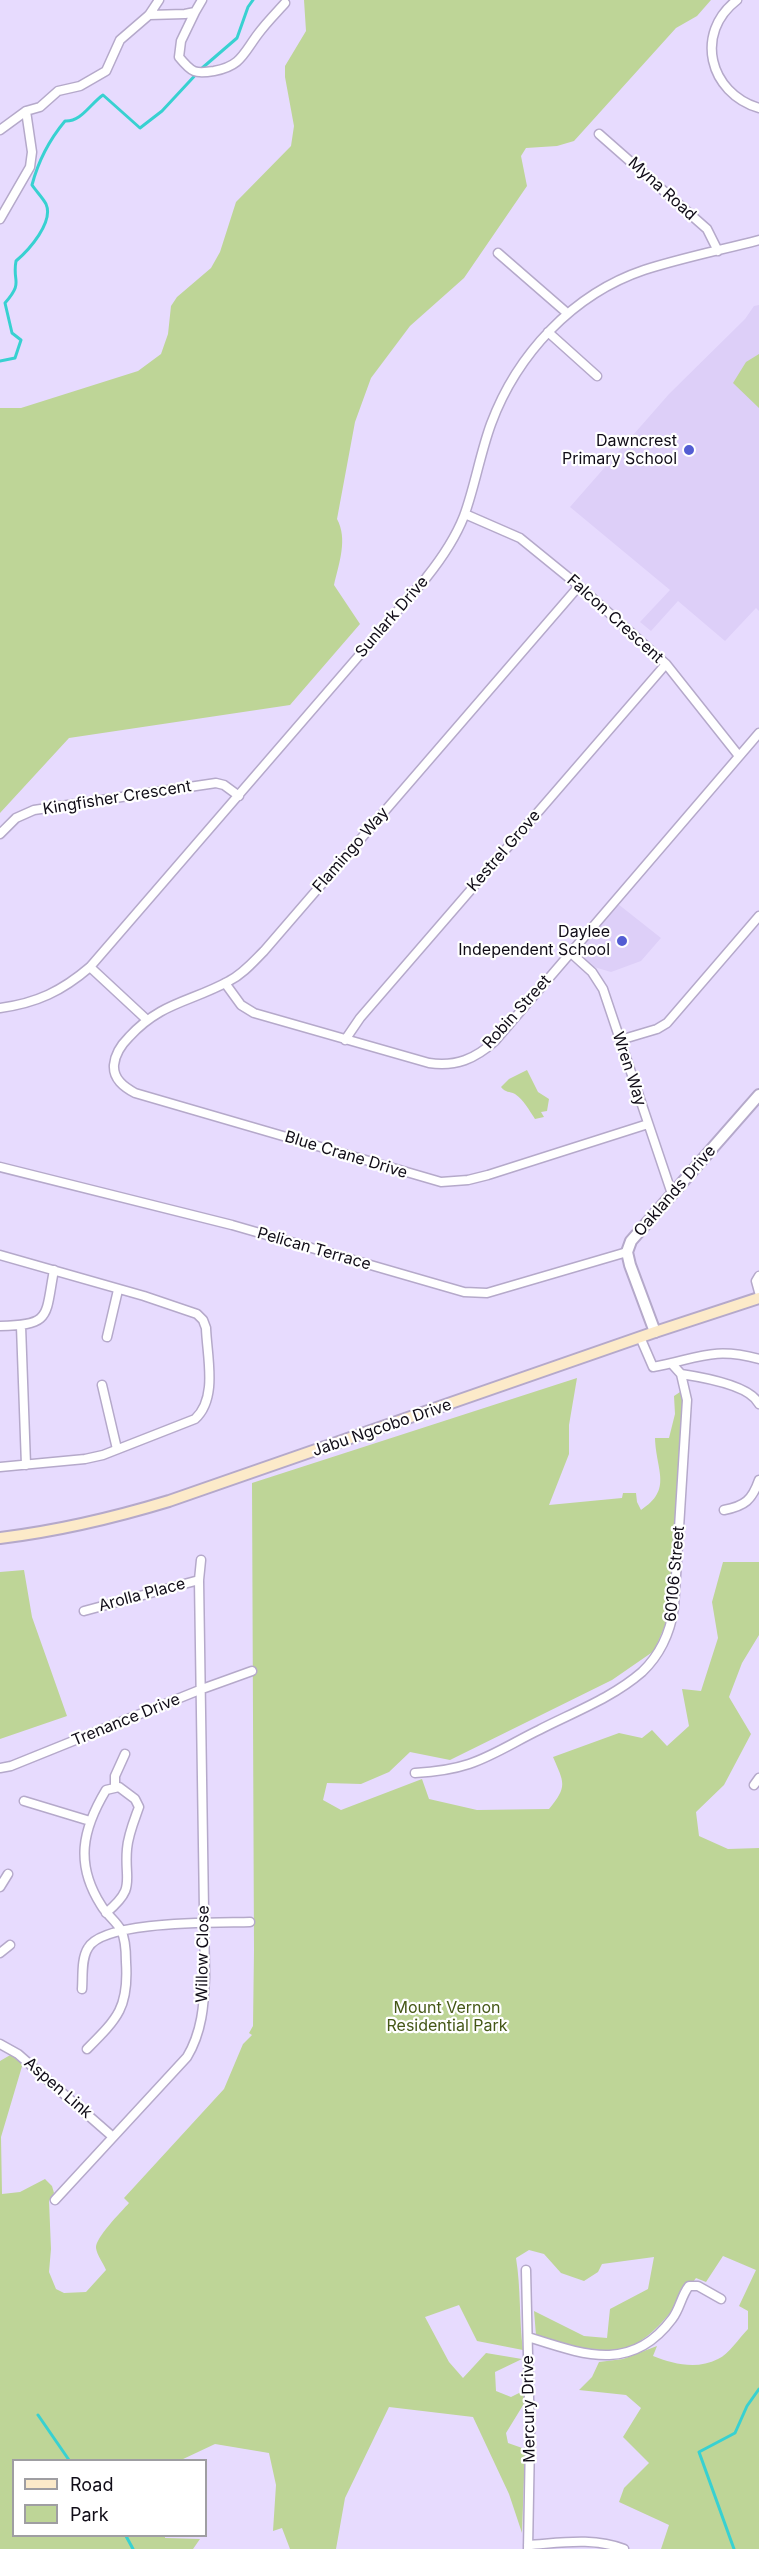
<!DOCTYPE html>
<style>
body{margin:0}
#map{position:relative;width:759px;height:2549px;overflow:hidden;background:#e7dbfe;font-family:Inter,sans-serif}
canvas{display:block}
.legend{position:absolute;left:12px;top:2459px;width:195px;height:78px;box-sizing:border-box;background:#fff;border:2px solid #9f9ea2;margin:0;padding:8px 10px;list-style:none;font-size:18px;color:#100c17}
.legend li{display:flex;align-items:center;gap:12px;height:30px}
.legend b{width:30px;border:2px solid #9f9ea2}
</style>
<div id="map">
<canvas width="759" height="2549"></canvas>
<ul class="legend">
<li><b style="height:8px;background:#fceac9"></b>Road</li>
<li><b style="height:16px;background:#bed597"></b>Park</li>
</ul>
</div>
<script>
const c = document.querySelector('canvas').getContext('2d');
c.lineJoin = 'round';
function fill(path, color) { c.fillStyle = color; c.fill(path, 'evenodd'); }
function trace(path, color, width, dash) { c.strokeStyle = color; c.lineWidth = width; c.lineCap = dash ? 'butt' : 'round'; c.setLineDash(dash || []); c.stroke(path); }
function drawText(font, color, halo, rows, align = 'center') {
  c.font = font + ' Inter,sans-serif'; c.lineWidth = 4.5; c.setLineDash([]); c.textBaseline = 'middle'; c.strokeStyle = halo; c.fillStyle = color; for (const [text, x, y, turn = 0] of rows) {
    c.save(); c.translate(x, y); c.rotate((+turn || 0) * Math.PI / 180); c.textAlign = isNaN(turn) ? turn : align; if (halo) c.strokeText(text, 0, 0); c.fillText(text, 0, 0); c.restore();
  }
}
const built = new Path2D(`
 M 759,305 L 759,611 L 756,608 L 725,641 L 678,601 L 651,631 L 640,622 L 670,590 L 570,507 L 669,394 L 745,319 L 754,306 Z
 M 618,904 L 661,938 L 641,961 L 611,972 L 594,967 L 581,956 L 579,951 Z`);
const green = new Path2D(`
 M 304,0 L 711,0 L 697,16 L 676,28 L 574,141 L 557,146 L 526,148 L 521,156 L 527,186 L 464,278 L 410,326 L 371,378 L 355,422 L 337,519 C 348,539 339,563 334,585 L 360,624 L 290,705 L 69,738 L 0,813 L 0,408 L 21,408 L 138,371 L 161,354 L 168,334 L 171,306 L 177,297 L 211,268 L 220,252 L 236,202 L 291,146 L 294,126 L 285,77 L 285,66 L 306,31 Z
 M 759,354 L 759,408 L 733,383 L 746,362 Z
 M 527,1070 L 538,1092 L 549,1099 L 547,1111 L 541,1112 L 544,1117 L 535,1119 C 529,1110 524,1100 515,1094 C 509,1091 506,1093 501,1087 L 509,1079 Z
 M 577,1378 L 569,1425 L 569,1454 L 549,1505 L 622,1498 L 623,1493 L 636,1493 L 637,1502 L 641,1510 C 673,1489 656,1471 655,1438 L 669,1438 L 675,1414 L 674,1396 L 683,1390 L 671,1595 L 667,1621 L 654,1651 L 612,1680 L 450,1760 L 410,1752 L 389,1772 L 361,1784 L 327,1783 L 323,1800 L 341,1810 L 422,1779 L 429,1799 L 477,1810 L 549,1809 C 568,1786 564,1783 553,1757 L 619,1733 L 642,1738 L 652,1730 L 667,1746 L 689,1726 L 682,1689 L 701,1691 L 718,1638 L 712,1602 L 723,1562 L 759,1562 L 759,1635 L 742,1663 L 729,1697 L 751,1734 L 724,1785 L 696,1812 L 699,1836 L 728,1849 L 759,1848 L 759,2549 L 661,2549 L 669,2525 L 619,2502 L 624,2488 L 649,2463 L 623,2437 L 641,2408 L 626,2395 L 579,2390 L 592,2377 L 599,2362 L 623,2359 L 657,2346 L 653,2356 C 673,2364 697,2370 718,2359 C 729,2354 739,2338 748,2329 L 748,2311 L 739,2306 L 756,2270 L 723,2256 L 706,2282 L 696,2278 C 672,2311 642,2360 594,2351 C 574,2348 555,2341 536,2335 L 534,2311 L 584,2336 L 607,2338 L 610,2309 L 648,2289 L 654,2257 L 602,2264 L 598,2272 L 584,2281 L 561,2273 L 544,2254 L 529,2250 L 516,2258 C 521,2289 519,2319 523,2350 L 477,2341 L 459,2305 L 425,2317 L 449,2362 L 463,2378 L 486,2353 L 522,2359 L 495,2372 L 496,2391 L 511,2397 L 523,2391 L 525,2402 L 506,2433 L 508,2443 L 525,2449 L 522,2533 L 509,2494 L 473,2417 L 389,2407 L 345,2498 L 336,2549 L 290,2549 L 282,2528 L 273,2531 L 276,2485 L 269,2453 L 215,2444 L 181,2460 L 14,2460 L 14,2536 L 165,2536 L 165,2538 L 200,2539 L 193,2549 L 0,2549 L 0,2061 L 12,2054 L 23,2063 L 1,2137 L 2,2194 L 20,2192 L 45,2179 L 52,2186 L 54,2193 L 49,2201 L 51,2249 L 49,2272 L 56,2289 L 64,2293 L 86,2292 L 106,2270 C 103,2263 97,2255 96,2248 C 95,2238 121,2212 129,2203 L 124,2198 L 224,2089 L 243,2044 L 252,2035 L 249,2033 L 253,2026 L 254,1950 L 252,1483 Z
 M 24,1570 L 32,1617 L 67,1716 L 0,1739 L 0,1572 Z`);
const stream = new Path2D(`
 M 0,361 L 15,358 L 21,340 L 12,333 L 5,303 C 24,281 12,283 16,261 C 29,250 54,222 46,204 C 43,198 36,191 32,185 C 38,162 50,139 65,121 C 81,122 90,104 103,95 L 140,128 L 162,111 L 201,69 L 237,38 L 248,7 L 253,0
 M 38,2415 L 69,2460
 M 126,2536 L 133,2549
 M 734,2549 L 699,2452 L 735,2433 L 747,2406 L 759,2389`);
const minor = new Path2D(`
 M 737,0 C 694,33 709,93 759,108
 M 195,12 L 181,41 L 179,57 C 192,73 195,74 214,71 C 241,66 243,54 258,34 C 266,23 276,13 285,3
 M 149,15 L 185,14 L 195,12 L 202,0
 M 0,130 L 26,111 L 40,107 L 58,91 L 80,86 L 106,71 L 120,40 L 149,15 L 159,0
 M 599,134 L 707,229 L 718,251
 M 0,219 L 30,167 L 32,152 L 26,111
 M 498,253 L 567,313
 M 548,332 L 597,376
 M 465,514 L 520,538 L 579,586 L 666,664 L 739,756
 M 579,586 L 264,951 C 253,962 243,974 229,981 C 191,1002 161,1002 129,1037 C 122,1044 115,1054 114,1065 C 113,1079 124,1087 135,1093 L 441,1182 L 468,1180 L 488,1175 L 648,1124
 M 0,834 L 16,818 L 34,810 L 216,783 L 224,785 L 239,796
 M 571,953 L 592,972 L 603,989 L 672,1194
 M 90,967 L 146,1019
 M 225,983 L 241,1005 L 254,1013 L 429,1063 C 456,1067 475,1059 495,1041 L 759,733
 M 0,1008 C 37,1003 62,991 90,967 L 426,578 C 442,558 455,539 464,516 C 475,486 480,454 491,424 C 517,354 573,294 644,270 C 681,258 721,250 759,240
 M 345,1040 L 360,1018 L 666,664
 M 620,1040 L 657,1029 L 667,1023 L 759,916
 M 0,1167 L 232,1225 L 464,1292 L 487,1293 L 627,1252
 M 0,1255 L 144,1296 L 197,1314 L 203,1320 L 206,1328 C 207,1357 218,1398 195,1419 L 103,1455 L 85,1459 L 0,1467
 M 759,1276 L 756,1281 L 759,1292
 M 0,1326 C 52,1325 45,1317 54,1270
 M 21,1326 L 26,1465
 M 107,1337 L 118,1290
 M 640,1337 L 653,1367 C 697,1359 712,1346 759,1359
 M 681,1374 C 701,1377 750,1385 759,1404
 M 102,1385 L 117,1449
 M 724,1510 C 745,1506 752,1500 759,1480
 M 84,1611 L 199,1580
 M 0,1768 L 11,1766 L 202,1689 L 252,1671
 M 415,1773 C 433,1772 451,1770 469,1764 C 493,1756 516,1741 539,1730 C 574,1712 612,1698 642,1672 C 661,1654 670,1633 674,1608 L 687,1400 L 681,1374 L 672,1364
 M 754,1785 L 759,1778
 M 115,1787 L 115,1776 L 125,1754
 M 24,1801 L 90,1821
 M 0,1887 L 8,1874
 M 0,1953 L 10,1945
 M 82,1989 C 83,1977 81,1959 88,1948 C 103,1920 218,1923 250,1922
 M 0,2044 L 18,2054 L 113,2137
 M 87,2049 C 118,2018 129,2007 126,1962 C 126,1952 125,1938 121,1930 C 116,1921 106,1914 101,1905 C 75,1864 82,1830 106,1790 L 119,1787 L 135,1799 L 139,1807 C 134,1821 128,1835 127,1849 C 124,1882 137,1887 106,1913
 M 55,2200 L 187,2057 C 202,2032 204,2005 205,1977 L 199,1580 L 201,1560
 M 526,2270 L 530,2440 L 528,2549
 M 528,2337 C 582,2354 631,2374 672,2319 C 680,2309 681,2296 689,2286 L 698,2286 L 721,2299
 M 528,2545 C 560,2543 593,2537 624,2549`);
const tertiary = new Path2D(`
 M 655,1332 L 630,1265 L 627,1252 L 631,1241 L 759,1095`);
const secondary = new Path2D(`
 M 0,1538 C 58,1531 113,1518 169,1501 L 655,1332 L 759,1298`);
const markers = [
 [689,450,6,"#535dd3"],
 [622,941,6,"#535dd3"]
];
const streetNames = [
 ["Myna Road",662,189,42],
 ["Sunlark Drive",392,617,-49],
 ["Falcon Crescent",615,619,42],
 ["Kingfisher Crescent",117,798,-9],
 ["Flamingo Way",351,850,-49],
 ["Kestrel Grove",504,851,-49],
 ["Robin Street",517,1012,-48],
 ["Wren Way",629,1069,72],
 ["Blue Crane Drive",346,1155,17],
 ["Oaklands Drive",675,1191,-49],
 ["Pelican Terrace",314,1249,16],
 ["Jabu Ngcobo Drive",382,1428,-19],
 ["60106 Street",675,1574,-85],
 ["Arolla Place",142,1595,-15],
 ["Trenance Drive",126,1720,-22],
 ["Willow Close",203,1954,-89],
 ["Aspen Link",58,2088,41],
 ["Mercury Drive",529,2409,-91]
];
const poiNames = [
 ["Dawncrest",677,441],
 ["Primary School",677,459],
 ["Daylee",610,932],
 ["Independent School",610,950]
];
const parkNames = [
 ["Mount Vernon",447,2008],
 ["Residential Park",447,2026]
];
fill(built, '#ddcff8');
fill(green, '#bed597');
trace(stream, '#38d1d1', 3);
trace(minor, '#b5a9ca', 11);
trace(tertiary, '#b5a9ca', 14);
trace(secondary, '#b5a9ca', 14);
trace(minor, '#fff', 8);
trace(tertiary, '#fff', 10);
trace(secondary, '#fceac9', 10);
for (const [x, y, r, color] of markers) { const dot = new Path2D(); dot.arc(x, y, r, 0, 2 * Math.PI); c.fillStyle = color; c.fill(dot); trace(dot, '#fff', 2); }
drawText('16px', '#100c17', '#fff', streetNames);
drawText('16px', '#100c17', '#fff', poiNames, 'right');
drawText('16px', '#455817', '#fff', parkNames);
</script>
